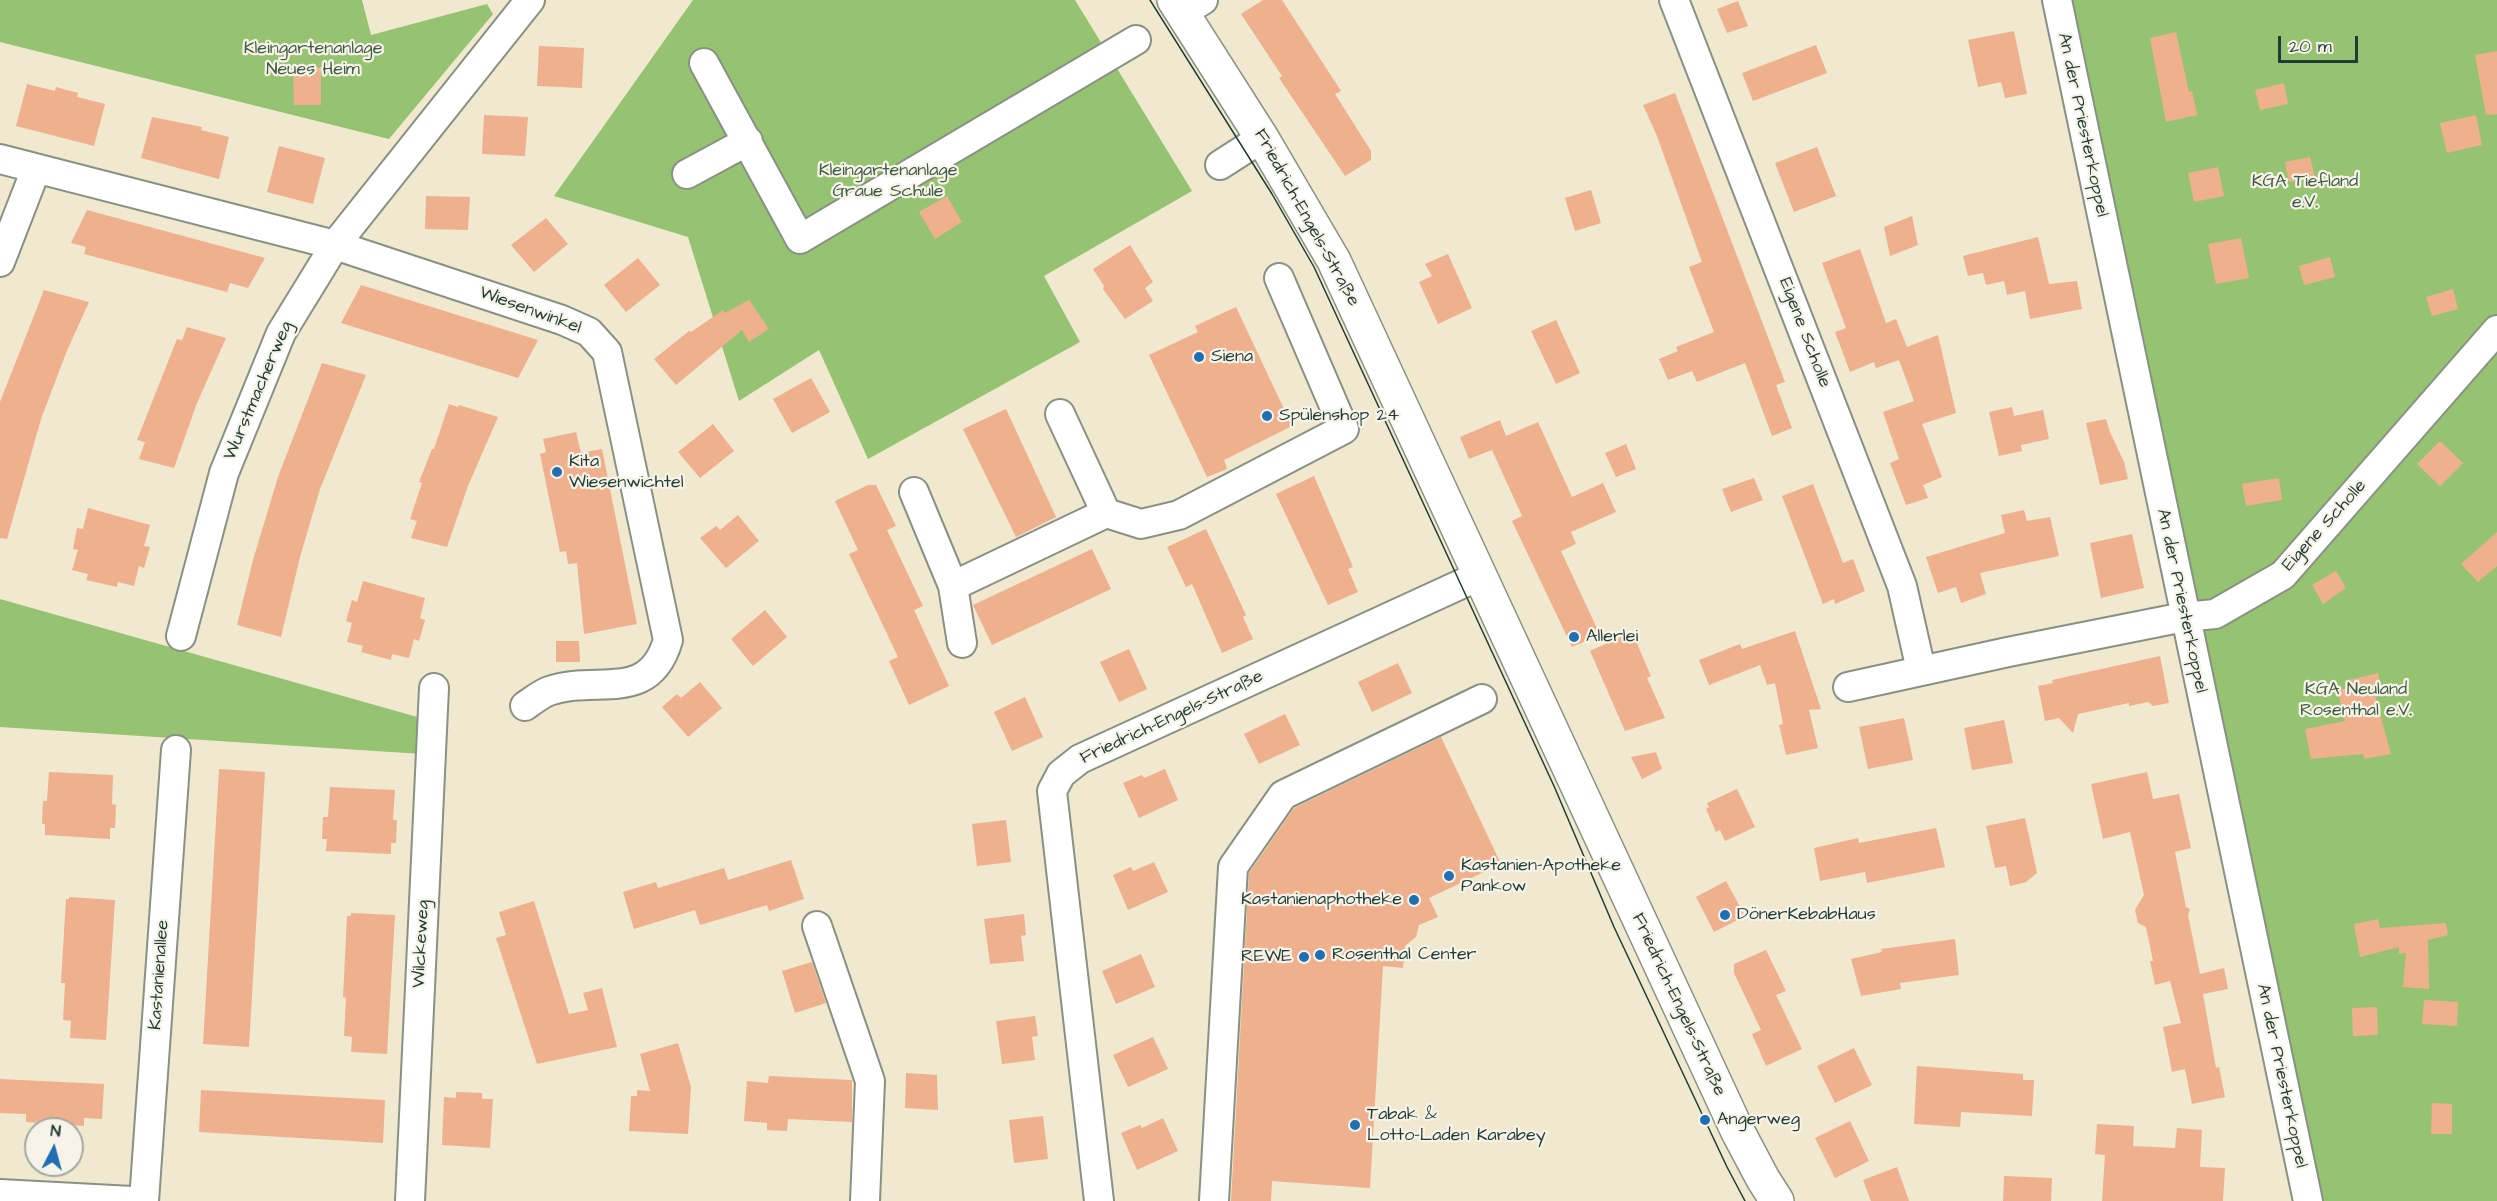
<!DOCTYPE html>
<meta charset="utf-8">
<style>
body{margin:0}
#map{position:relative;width:2497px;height:1201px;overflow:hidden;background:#f0e8cf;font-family:"Architects Daughter",sans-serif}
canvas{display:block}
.north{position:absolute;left:24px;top:1117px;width:60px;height:60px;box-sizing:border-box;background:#f7f3e8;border:2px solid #a1aaa0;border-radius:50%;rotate:6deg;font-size:16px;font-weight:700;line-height:24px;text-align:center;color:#1f3d34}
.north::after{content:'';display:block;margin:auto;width:21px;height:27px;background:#1f6fb2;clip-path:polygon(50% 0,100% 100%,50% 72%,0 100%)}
.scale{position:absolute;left:2278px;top:36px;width:80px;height:27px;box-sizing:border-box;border:3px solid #1f3d34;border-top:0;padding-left:8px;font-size:18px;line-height:21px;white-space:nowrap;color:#1f3d34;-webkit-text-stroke:4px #f7f3e8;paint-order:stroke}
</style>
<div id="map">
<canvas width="2497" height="1201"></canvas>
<div class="north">N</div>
<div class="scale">20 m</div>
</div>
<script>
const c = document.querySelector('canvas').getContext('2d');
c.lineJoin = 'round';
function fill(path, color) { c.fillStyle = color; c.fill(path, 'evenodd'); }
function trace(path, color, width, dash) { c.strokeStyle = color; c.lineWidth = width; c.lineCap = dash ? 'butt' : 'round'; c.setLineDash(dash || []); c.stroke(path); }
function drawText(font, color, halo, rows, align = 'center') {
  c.font = font + ' "Architects Daughter",sans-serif'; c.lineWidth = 4.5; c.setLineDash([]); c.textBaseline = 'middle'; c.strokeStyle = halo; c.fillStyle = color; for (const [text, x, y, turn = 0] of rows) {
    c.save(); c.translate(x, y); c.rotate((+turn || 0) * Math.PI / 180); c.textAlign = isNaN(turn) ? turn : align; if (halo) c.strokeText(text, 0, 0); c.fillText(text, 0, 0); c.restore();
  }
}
const green = new Path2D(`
 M 0,0 L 362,0 L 371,35 L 487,4 L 493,14 L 389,139 L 0,42 Z
 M 693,0 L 1075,0 L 1192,191 L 1044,276 L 1080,342 L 868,459 L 819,350 L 739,401 L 688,237 L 554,196 Z
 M 2070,0 L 2497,0 L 2497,319 L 2279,569 L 2194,609 Z
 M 2497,338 L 2497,1201 L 2317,1201 L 2198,630 L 2286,579 Z
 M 0,599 L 428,720 L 422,754 L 0,727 Z`);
const building = new Path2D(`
 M 1263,0 L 1282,0 L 1341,91 L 1335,94 L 1371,151 L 1371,160 L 1345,176 L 1279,78 L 1282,76 L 1241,14 Z
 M 1738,1 L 1748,26 L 1727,33 L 1717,9 Z
 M 2014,31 L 2027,94 L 2005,98 L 2001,82 L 1978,87 L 1968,40 Z
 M 2176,32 L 2189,92 L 2192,91 L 2197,115 L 2166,122 L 2150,38 Z
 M 1816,45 L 1827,73 L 1753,101 L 1742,73 Z
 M 539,46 L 584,48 L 582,88 L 537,86 Z
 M 2497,51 L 2497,114 L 2486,115 L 2475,55 Z
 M 321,67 L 321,105 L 294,105 L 293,68 Z
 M 2284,83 L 2288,104 L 2260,110 L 2255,90 Z
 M 27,84 L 55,91 L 56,87 L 78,93 L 77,97 L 105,104 L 94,146 L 16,126 Z
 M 1675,93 L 1785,382 L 1776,385 L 1792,428 L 1772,436 L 1745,363 L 1697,382 L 1692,371 L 1668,380 L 1659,359 L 1678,351 L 1676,347 L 1714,332 L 1689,267 L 1702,262 L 1657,136 L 1643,105 Z
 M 484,115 L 528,117 L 525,156 L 482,154 Z
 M 2476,115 L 2482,145 L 2447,153 L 2440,123 Z
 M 152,117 L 202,127 L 201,130 L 229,137 L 219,179 L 141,158 Z
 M 279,146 L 325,158 L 313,204 L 267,192 Z
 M 1817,147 L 1836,196 L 1794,212 L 1775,163 Z
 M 2310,157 L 2315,177 L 2289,182 L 2285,162 Z
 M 2218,167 L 2224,196 L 2194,202 L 2188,173 Z
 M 1591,190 L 1601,223 L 1575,231 L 1565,198 Z
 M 426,196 L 470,197 L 468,230 L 425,229 Z
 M 947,196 L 962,222 L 935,239 L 919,212 Z
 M 87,210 L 265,258 L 248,288 L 230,283 L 227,292 L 84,254 L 86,247 L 71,243 Z
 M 1912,216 L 1918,245 L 1890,256 L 1884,227 Z
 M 546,218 L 568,244 L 534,272 L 511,245 Z
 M 2038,237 L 2049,284 L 2077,281 L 2082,309 L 2030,319 L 2025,291 L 2007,295 L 2004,281 L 1986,285 L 1983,273 L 1968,276 L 1963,256 Z
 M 2241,238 L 2249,278 L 2216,284 L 2208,244 Z
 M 1130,245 L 1153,282 L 1145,288 L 1153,301 L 1125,319 L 1103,289 L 1104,286 L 1093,269 Z
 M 1860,249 L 1886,323 L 1896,319 L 1907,347 L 1938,335 L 1956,413 L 1922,424 L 1942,477 L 1923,485 L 1928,498 L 1906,505 L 1890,463 L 1899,459 L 1883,412 L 1914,401 L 1899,360 L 1876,368 L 1874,362 L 1850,372 L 1835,332 L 1846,328 L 1822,263 Z
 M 1448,254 L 1472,308 L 1438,324 L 1419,282 L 1432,276 L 1425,264 Z
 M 2330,257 L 2335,277 L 2304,285 L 2299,266 Z
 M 638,258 L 660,285 L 626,312 L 604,285 Z
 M 361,285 L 538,340 L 518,378 L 341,323 Z
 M 2453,289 L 2458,309 L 2432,316 L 2426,297 Z
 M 44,290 L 89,302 L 66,353 L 41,419 L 7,539 L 0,538 L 0,402 Z
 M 749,300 L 769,329 L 749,342 L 742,330 L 676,385 L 654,359 L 689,331 L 691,332 L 723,310 L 725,313 Z
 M 1236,307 L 1292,426 L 1224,460 L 1227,469 L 1207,477 L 1149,355 L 1198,332 L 1195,326 Z
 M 1556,320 L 1580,373 L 1556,384 L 1531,331 Z
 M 187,327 L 226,338 L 197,403 L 174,468 L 139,459 L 145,442 L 137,440 L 177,339 L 182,340 Z
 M 322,363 L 366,375 L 320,489 L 300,557 L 281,637 L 237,625 L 253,560 L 278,477 Z
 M 811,378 L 830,412 L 792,433 L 773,399 Z
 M 449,404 L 458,407 L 459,405 L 498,417 L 468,486 L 447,547 L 411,538 L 417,521 L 410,519 L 422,483 L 419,482 L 432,449 L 434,449 Z
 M 2012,407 L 2014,416 L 2043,410 L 2049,439 L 2021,445 L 2022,451 L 1999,456 L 1989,412 Z
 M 1006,409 L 1056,517 L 1016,537 L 963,429 Z
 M 2106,419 L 2110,432 L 2124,462 L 2128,479 L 2100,485 L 2086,423 Z
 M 1500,420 L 1506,436 L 1538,422 L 1572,497 L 1603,483 L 1616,512 L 1571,532 L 1576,544 L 1561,551 L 1600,635 L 1572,647 L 1512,521 L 1522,516 L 1492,450 L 1469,459 L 1460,437 Z
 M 713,424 L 734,451 L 700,478 L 678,452 Z
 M 576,432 L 581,453 L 602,449 L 637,624 L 584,634 L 577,563 L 568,564 L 566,551 L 560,552 L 540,454 L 546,452 L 543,439 Z
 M 2440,441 L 2463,463 L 2440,486 L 2417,464 Z
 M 1626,444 L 1636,469 L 1616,477 L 1605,453 Z
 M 1314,476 L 1353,567 L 1348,569 L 1358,592 L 1328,605 L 1276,494 Z
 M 1754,478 L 1763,500 L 1731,512 L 1722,489 Z
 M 2279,478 L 2282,500 L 2246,506 L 2242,484 Z
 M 1813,484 L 1843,563 L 1853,559 L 1865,591 L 1835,604 L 1834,599 L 1823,604 L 1782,496 Z
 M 868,485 L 876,485 L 896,526 L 887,530 L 923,606 L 914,610 L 949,686 L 909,705 L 889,661 L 898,657 L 849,554 L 858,550 L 835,501 Z
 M 88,508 L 150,525 L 144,546 L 150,547 L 144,568 L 139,566 L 134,586 L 118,582 L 117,587 L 86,580 L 88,574 L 72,570 L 78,550 L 73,549 L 77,528 L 83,529 Z
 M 2024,510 L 2027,521 L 2050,517 L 2059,556 L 1980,573 L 1986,594 L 1961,603 L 1956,587 L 1938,593 L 1926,557 L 2005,533 L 2001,515 Z
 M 738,515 L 759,541 L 726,568 L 700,538 L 716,526 L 720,530 Z
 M 1206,529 L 1246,615 L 1243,617 L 1253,639 L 1222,653 L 1192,584 L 1186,587 L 1167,547 Z
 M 2497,532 L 2497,566 L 2478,582 L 2461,564 Z
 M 2132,534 L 2144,588 L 2101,598 L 2090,543 Z
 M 1092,549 L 1111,589 L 992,645 L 973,605 Z
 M 2336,571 L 2346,588 L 2323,604 L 2312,585 Z
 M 363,581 L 425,598 L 420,618 L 425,620 L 419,641 L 414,639 L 409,658 L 392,654 L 391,660 L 361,652 L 363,646 L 347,642 L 352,623 L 346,621 L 352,600 L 357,602 Z
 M 765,610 L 787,637 L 753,666 L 731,639 Z
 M 1795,631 L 1821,709 L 1809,710 L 1818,748 L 1786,755 L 1779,725 L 1783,724 L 1775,683 L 1767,685 L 1760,665 L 1709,685 L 1699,660 L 1740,644 L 1742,649 Z
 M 1632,632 L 1651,676 L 1647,678 L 1665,718 L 1625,731 L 1590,651 Z
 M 556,641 L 579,641 L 580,662 L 556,662 Z
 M 1129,649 L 1147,689 L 1119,702 L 1100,662 Z
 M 2160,656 L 2169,703 L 2153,706 L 2148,702 L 2129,706 L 2129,703 L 2078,714 L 2073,733 L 2059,718 L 2045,721 L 2038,686 L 2053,683 L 2052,680 Z
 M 1398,663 L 1412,693 L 1372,712 L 1358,682 Z
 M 2378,673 L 2383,693 L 2375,695 L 2391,754 L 2364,759 L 2363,754 L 2311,759 L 2305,729 L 2345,721 L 2337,690 L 2347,688 L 2345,681 Z
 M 700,682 L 722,708 L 688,737 L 662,707 L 677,694 L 681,698 Z
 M 1025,697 L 1043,737 L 1012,751 L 994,712 Z
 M 1285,714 L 1300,745 L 1259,764 L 1244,734 Z
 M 1904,718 L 1913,760 L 1868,769 L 1859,727 Z
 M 2004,720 L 2013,763 L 1972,770 L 1964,728 Z
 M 1441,737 L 1501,864 L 1429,898 L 1438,917 L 1419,925 L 1416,937 L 1405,946 L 1403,968 L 1383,966 L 1370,1188 L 1272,1181 L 1271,1201 L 1231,1201 L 1249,873 L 1294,808 Z
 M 1656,752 L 1662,769 L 1642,779 L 1631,757 Z
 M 219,769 L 265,772 L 249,1047 L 203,1044 Z
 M 1165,769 L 1178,800 L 1139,818 L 1123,783 L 1142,775 L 1144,778 Z
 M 49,772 L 113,775 L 112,804 L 116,805 L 115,828 L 110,828 L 110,839 L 45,835 L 45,824 L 42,824 L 43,801 L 47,801 Z
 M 2147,772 L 2153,799 L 2179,794 L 2191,848 L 2175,852 L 2186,907 L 2190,909 L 2188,915 L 2200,974 L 2224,968 L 2228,989 L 2203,994 L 2216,1068 L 2219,1067 L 2225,1097 L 2192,1104 L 2185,1069 L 2172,1072 L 2163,1027 L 2181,1023 L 2170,981 L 2155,985 L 2150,961 L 2153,961 L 2146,927 L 2138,923 L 2135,910 L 2144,895 L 2130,832 L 2103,839 L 2091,784 Z
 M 330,787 L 395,790 L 393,820 L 397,820 L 396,843 L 391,843 L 391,854 L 326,851 L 327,839 L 322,839 L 323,817 L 328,817 Z
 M 1737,789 L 1755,827 L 1725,841 L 1720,830 L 1716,832 L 1706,809 L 1709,807 L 1707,803 Z
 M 2025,818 L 2037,873 L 2026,882 L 2010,886 L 2006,866 L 1995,868 L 1986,826 Z
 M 1006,820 L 1011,862 L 977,866 L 972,824 Z
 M 1936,828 L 1945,867 L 1867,883 L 1865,872 L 1820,881 L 1814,848 L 1858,838 L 1859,843 Z
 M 791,860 L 804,899 L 769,911 L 767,905 L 700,925 L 695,910 L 634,929 L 623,892 L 656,882 L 658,888 L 724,868 L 728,880 Z
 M 1154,862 L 1168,892 L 1128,910 L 1113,875 L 1131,867 L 1133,871 Z
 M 1726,881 L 1745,916 L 1714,932 L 1696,897 Z
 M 69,897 L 115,900 L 106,1040 L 70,1038 L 71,1021 L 63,1020 L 65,983 L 61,983 L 63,949 L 66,899 L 69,899 Z
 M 534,901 L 569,1014 L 588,1010 L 583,993 L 602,988 L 617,1047 L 537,1064 L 496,938 L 506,935 L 499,912 Z
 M 351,913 L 395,915 L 387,1054 L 351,1052 L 352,1037 L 344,1036 L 346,998 L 343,997 L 347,916 L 351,916 Z
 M 1024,914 L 1026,935 L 1021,936 L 1024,961 L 990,964 L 984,919 Z
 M 2378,919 L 2380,928 L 2446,923 L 2448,935 L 2428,940 L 2429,989 L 2403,987 L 2406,953 L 2399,954 L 2399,947 L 2360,957 L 2354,924 Z
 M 1955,939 L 1959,975 L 1900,983 L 1901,989 L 1861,996 L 1851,959 L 1882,952 L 1881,949 Z
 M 1766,950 L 1786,991 L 1776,995 L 1802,1049 L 1766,1066 L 1752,1034 L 1761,1030 L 1734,973 L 1734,964 Z
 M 1141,954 L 1155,987 L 1116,1004 L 1102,971 Z
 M 812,962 L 826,1003 L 795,1013 L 782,971 Z
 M 2424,1000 L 2458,1002 L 2457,1026 L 2422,1024 Z
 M 2377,1007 L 2378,1035 L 2353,1036 L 2352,1008 Z
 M 1035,1016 L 1038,1036 L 1032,1037 L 1035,1060 L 1002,1064 L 996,1021 Z
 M 1153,1037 L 1168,1069 L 1128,1087 L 1113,1055 Z
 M 678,1043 L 691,1087 L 688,1134 L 629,1131 L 631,1096 L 637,1096 L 637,1090 L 650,1091 L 640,1054 Z
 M 1854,1048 L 1872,1085 L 1835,1103 L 1817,1066 Z
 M 1917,1066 L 2023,1074 L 2023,1080 L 2034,1080 L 2032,1116 L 1961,1112 L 1960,1127 L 1914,1124 Z
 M 906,1073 L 937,1075 L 938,1110 L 905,1108 Z
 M 769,1076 L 852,1080 L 852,1122 L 788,1119 L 787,1131 L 767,1130 L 767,1123 L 744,1121 L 747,1081 L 768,1083 Z
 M 0,1079 L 104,1084 L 102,1119 L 84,1118 L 84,1126 L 26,1122 L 26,1114 L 0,1113 Z
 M 201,1090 L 385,1100 L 383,1143 L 199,1132 Z
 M 456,1092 L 482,1093 L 482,1099 L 493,1099 L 490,1148 L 442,1145 L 444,1097 L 456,1098 Z
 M 2432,1103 L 2452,1104 L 2452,1134 L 2431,1134 Z
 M 1043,1116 L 1048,1159 L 1014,1163 L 1009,1120 Z
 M 1163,1118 L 1178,1151 L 1137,1170 L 1121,1133 L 1140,1125 L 1142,1128 Z
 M 1850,1121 L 1869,1161 L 1835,1178 L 1815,1138 Z
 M 2097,1124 L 2134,1126 L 2133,1146 L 2175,1148 L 2177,1128 L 2202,1130 L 2200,1167 L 2225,1168 L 2223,1201 L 2102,1201 L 2105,1155 L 2095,1154 Z
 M 1897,1167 L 1909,1201 L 1871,1201 L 1863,1180 Z
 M 2004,1176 L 2052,1178 L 2051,1201 L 2003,1201 Z`);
const minor = new Path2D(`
 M 1674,0 L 1902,586 L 1921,670
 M 2057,0 L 2308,1201
 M 1182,13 L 1203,0
 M 704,63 L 800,239 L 1136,40
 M 0,159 L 335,245 L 562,320 L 589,332 L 607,352 L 668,640 C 649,705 597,674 549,691 C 541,694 532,701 525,706
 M 1220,165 L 1262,138
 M 687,174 L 748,141
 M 0,262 L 36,169
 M 1060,414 L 1106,513
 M 914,492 L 953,586 L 962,643
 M 953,586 L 1106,513 L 1141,524 L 1179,515 L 1344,429 L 1279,278
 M 181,636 L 224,473 L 281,333 L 335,245 L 530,0
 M 1848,687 L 2008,652 L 2184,617 L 2215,614 L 2283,575 L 2497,330
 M 817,926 L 870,1081 L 865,1201
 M 0,1194 L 132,1201
 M 144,1201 L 176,750
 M 410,1201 L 434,688
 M 1099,1201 L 1052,791 L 1061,774 L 1080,759 L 1481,575
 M 1214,1201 L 1233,867 L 1283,795 L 1482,699`);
const major = new Path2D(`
 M 1174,0 L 1262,138 L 1334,261 L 1737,1130 L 1763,1179 L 1777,1201`);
const tram = new Path2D(`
 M 1150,0 L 1272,194 L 1314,267 L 1554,786 L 1614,927 L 1727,1167 L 1745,1201`);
const markers = [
 [1199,357,6,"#1f6fb2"],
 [1267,416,6,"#1f6fb2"],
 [557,472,6,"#1f6fb2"],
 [1574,637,6,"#1f6fb2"],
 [1449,876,6,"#1f6fb2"],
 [1414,900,6,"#1f6fb2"],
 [1725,915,6,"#1f6fb2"],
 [1320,955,6,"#1f6fb2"],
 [1304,957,6,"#1f6fb2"],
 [1705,1120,6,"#1f6fb2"],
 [1355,1125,6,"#1f6fb2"]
];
const parkNames = [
 ["Kleingartenanlage",313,49],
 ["Neues Heim",313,70],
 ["Kleingartenanlage",888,171],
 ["Graue Schule",888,192],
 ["KGA Tiefland",2305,182],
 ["e.V.",2305,203],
 ["KGA Neuland",2356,690],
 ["Rosenthal e.V.",2356,711]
];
const streetNames = [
 ["An der Priesterkoppel",2082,125,78],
 ["Friedrich-Engels-Straße",1306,218,61],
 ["Wiesenwinkel",530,311,20],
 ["Eigene Scholle",1804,333,69],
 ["Wurstmacherweg",259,391,-67],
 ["Eigene Scholle",2325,526,-48],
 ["An der Priesterkoppel",2181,601,78],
 ["Friedrich-Engels-Straße",1172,718,-25],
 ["Wilckeweg",422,944,-87],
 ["Kastanienallee",160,975,-86],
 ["Friedrich-Engels-Straße",1678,1005,65],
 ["An der Priesterkoppel",2281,1076,78]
];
const poiNames = [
 ["Siena",1211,357],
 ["Spülenshop 24",1279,416],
 ["Kita",569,462],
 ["Wiesenwichtel",569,483],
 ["Allerlei",1586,637],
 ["Kastanien-Apotheke",1461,866],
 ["Pankow",1461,887],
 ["Kastanienaphotheke",1402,900,"right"],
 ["DönerKebabHaus",1737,915],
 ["Rosenthal Center",1332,955],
 ["REWE",1292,957,"right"],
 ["Tabak &",1367,1115],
 ["Lotto-Laden Karabey",1367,1136],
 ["Angerweg",1717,1120]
];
fill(green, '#96c371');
fill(building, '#efb08e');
trace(minor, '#889282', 32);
trace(major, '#889282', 36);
trace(minor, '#fff', 28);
trace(major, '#fff', 33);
trace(tram, '#1f3d34', 1.5);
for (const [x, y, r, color] of markers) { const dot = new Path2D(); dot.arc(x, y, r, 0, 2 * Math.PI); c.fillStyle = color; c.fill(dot); trace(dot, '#f7f3e8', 2); }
drawText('18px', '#3d5e43', '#f7f3e8', parkNames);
drawText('18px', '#1f3d34', '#f7f3e8', streetNames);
drawText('18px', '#1f3d34', '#f7f3e8', poiNames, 'left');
</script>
